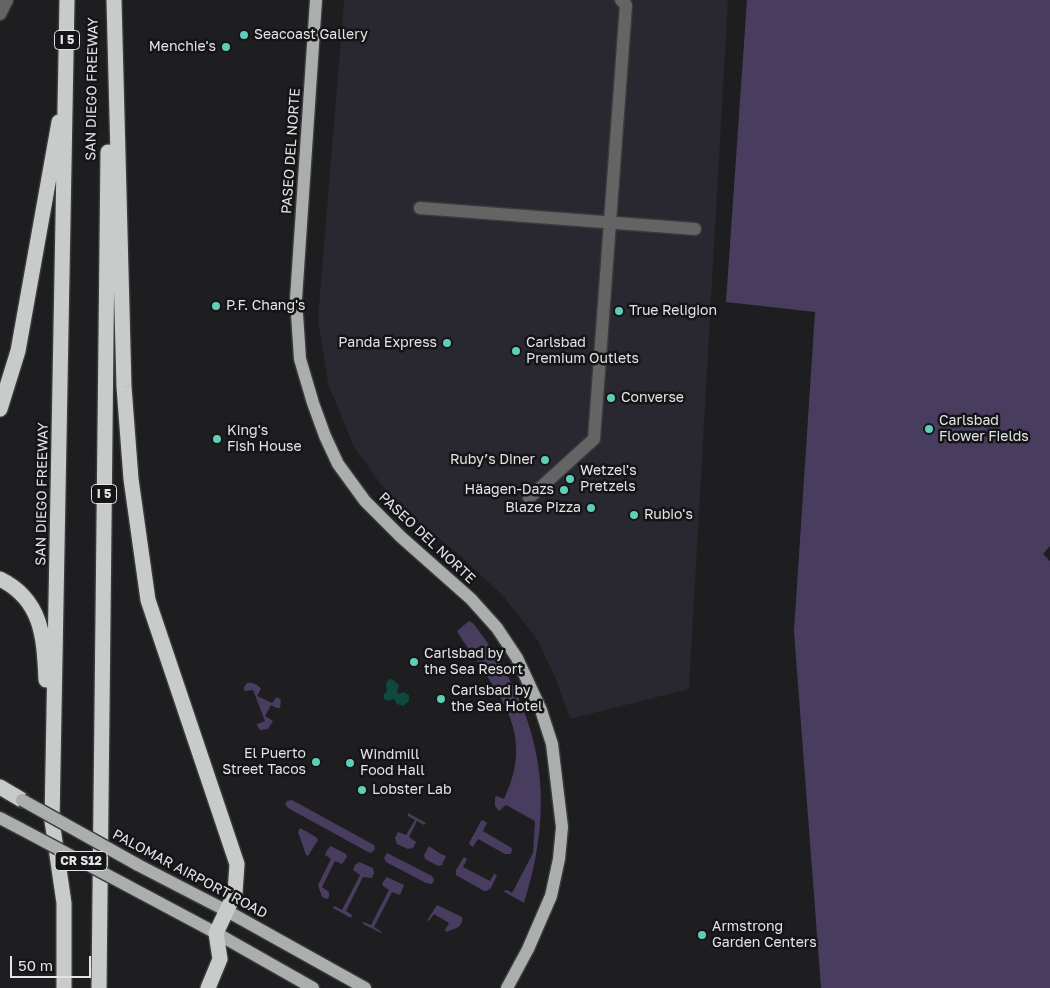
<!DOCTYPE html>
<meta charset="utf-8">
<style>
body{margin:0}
#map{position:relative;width:1050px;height:988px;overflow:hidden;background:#1e1d20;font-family:"Golos Text",sans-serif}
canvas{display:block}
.scale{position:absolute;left:10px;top:956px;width:81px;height:22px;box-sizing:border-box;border:2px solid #e4e4e6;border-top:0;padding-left:6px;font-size:15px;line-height:18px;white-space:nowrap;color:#e4e4e6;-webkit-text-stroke:4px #151417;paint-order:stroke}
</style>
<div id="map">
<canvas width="1050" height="988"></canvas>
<div class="scale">50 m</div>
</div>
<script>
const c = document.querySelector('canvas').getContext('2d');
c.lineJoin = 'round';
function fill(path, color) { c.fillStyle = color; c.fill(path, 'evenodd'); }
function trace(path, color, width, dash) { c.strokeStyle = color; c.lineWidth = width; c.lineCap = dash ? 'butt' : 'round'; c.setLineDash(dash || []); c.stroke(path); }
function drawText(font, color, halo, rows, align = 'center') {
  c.font = font + ' "Golos Text",sans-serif'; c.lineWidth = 5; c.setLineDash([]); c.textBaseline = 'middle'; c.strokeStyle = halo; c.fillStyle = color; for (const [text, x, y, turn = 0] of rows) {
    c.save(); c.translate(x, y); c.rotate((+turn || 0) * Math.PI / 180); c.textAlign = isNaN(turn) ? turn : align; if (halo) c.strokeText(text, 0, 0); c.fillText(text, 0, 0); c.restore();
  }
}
const built = new Path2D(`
 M 344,0 L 728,0 L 689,689 L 570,719 L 557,682 L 537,639 L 503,596 L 463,558 L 393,501 L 354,447 L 328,384 L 318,319 Z`);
const green = new Path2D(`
 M 747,0 L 1050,0 L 1050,546 L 1043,554 L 1050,561 L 1050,988 L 821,988 L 794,631 L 815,312 L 726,302 Z
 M 469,621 L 473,623 C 541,711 558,797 524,903 L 503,891 L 507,890 L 512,893 L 533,853 L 535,821 L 506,805 L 499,811 L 495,806 L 495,797 L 497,796 L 504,799 C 539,727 492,689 457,631 Z
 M 247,683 C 252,682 259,685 261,689 L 257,696 L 272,703 L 277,697 L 281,700 L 280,708 L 277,708 L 271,705 L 265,716 L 273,721 L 268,729 L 260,730 L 257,725 L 257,724 L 265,721 L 253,690 L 244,691 L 244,687 Z
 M 292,800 L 374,845 L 375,849 L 371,853 L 368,852 L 288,808 L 285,804 L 287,801 Z
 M 408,813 L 426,823 L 424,825 L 417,821 L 409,837 L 416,842 L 413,848 L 408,849 L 397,844 L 395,838 L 398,832 L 406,835 L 415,820 L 408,816 Z
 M 483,820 L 487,823 L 483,831 L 510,847 L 512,849 L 511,854 L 505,854 L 478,839 L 473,847 L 470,845 L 469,843 L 481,821 Z
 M 300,828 L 316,837 L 318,840 L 308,856 L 306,855 L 298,832 Z
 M 331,846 L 346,854 L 347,857 L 342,864 L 335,861 L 322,887 L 329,892 L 329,897 L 327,899 L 322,897 L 318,885 L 331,859 L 325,855 L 327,850 Z
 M 429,846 L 439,853 L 446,856 L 442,865 L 438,866 L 425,859 L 424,855 Z
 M 387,853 L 432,876 L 434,880 L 432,884 L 426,883 L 386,862 L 384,858 Z
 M 464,857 L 467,859 L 463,867 L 490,881 L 494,874 L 497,875 L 491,888 L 487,891 L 484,891 L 456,875 L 456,870 Z
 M 359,862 L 373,868 L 374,873 L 372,878 L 363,877 L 346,911 L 352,915 L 351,918 L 333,908 L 334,906 L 342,910 L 360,875 L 353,870 L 355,865 Z
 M 387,877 L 404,885 L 400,895 L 392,892 L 374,927 L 382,932 L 381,933 L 363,924 L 363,922 L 371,925 L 389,890 L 383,886 L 382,883 Z
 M 437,905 L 462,917 C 464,927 454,929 446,932 L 445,930 L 449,923 L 434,914 L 428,922 L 428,919 Z`);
const water = new Path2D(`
 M 392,679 L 399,685 L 397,693 L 400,694 L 403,692 L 409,695 L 409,701 L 403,706 L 397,704 L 394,699 L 388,701 L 384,699 L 384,694 L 387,691 L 386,684 L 388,680 Z`);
const minor = new Path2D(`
 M 0,14 L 7,0
 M 420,208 L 695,229
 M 529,498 L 594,439 L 626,5 L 621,0`);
const major = new Path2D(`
 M 316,0 L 296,299 L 300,359 L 313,403 L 325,436 L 338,464 L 365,501 L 401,537 L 471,599 L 497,628 L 517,658 L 541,710 L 552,744 L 562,827 L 559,859 L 551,896 L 528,949 L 507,988
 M 0,818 L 21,829
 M 138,865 L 227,911 L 365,988
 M 141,893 L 216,933 L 313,988`);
const highway = new Path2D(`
 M 114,0 L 124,387 L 131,479 L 148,600 L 237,864 L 235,893 L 216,933 L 220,959 L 208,988
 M 0,409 L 18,351 L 59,122
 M 0,579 C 43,600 44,639 46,680
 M 0,787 L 22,800
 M 64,988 L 64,903 L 52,821 L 67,0
 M 99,988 L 108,152`);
const majorBridge = new Path2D(`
 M 22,800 L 138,865
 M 21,829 L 141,893`);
const markers = [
 [244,35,5,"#5eceb8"],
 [226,47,5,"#5eceb8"],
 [216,306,5,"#5eceb8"],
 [619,311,5,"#5eceb8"],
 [447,343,5,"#5eceb8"],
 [516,351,5,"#5eceb8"],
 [611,398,5,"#5eceb8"],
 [929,429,5,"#5eceb8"],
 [217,439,5,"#5eceb8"],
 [545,460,5,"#5eceb8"],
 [570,479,5,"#5eceb8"],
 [564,490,5,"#5eceb8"],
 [591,508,5,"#5eceb8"],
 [634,515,5,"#5eceb8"],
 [414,662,5,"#5eceb8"],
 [441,699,5,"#5eceb8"],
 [316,762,5,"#5eceb8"],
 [350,763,5,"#5eceb8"],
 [362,790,5,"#5eceb8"],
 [702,935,5,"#5eceb8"]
];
const shields = [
 [67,40,25],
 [104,494,25],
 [81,861,52]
];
const shieldNames = [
 ["I 5",67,40],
 ["I 5",104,494],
 ["CR S12",81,861]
];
const poiNames = [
 ["Seacoast Gallery",254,35],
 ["Menchie's",216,47,"right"],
 ["P.F. Chang's",226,306],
 ["True Religion",629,311],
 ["Panda Express",437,343,"right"],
 ["Carlsbad",526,343],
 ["Premium Outlets",526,359],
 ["Converse",621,398],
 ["Carlsbad",939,421],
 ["Flower Fields",939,437],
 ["King's",227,431],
 ["Fish House",227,447],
 ["Ruby’s Diner",535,460,"right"],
 ["Wetzel's",580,471],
 ["Pretzels",580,487],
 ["Häagen-Dazs",554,490,"right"],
 ["Blaze Pizza",581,508,"right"],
 ["Rubio's",644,515],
 ["Carlsbad by",424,654],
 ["the Sea Resort",424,670],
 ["Carlsbad by",451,691],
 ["the Sea Hotel",451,707],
 ["El Puerto",306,754,"right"],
 ["Street Tacos",306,770,"right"],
 ["Windmill",360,755],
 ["Food Hall",360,771],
 ["Lobster Lab",372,790],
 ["Armstrong",712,927],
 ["Garden Centers",712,943]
];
const streetNames = [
 ["SAN DIEGO FREEWAY",92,89,-89],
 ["PASEO DEL NORTE",291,151,-86],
 ["SAN DIEGO FREEWAY",42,494,-89],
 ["PASEO DEL NORTE",427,538,43],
 ["PALOMAR AIRPORT ROAD",190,874,28]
];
fill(built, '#29272f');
fill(green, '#493d5f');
fill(water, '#0e483e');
trace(minor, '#3a393c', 15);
trace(major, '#3a393c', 15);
trace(highway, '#3a393c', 18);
trace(minor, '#636565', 12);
trace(major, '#aaafae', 12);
trace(highway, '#c7cccb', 15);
trace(majorBridge, '#3a393c', 15, []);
trace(majorBridge, '#aaafae', 12);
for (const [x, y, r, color] of markers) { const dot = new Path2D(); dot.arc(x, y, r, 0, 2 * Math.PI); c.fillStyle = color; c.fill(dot); trace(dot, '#151417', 2); }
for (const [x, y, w] of shields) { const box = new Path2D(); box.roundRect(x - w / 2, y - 9.5, w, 19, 4); c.fillStyle = '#151417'; c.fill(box); trace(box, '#e4e4e6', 1); }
drawText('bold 12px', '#e4e4e6', null, shieldNames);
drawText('14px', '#e4e4e6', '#151417', poiNames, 'left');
drawText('14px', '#e4e4e6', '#151417', streetNames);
</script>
